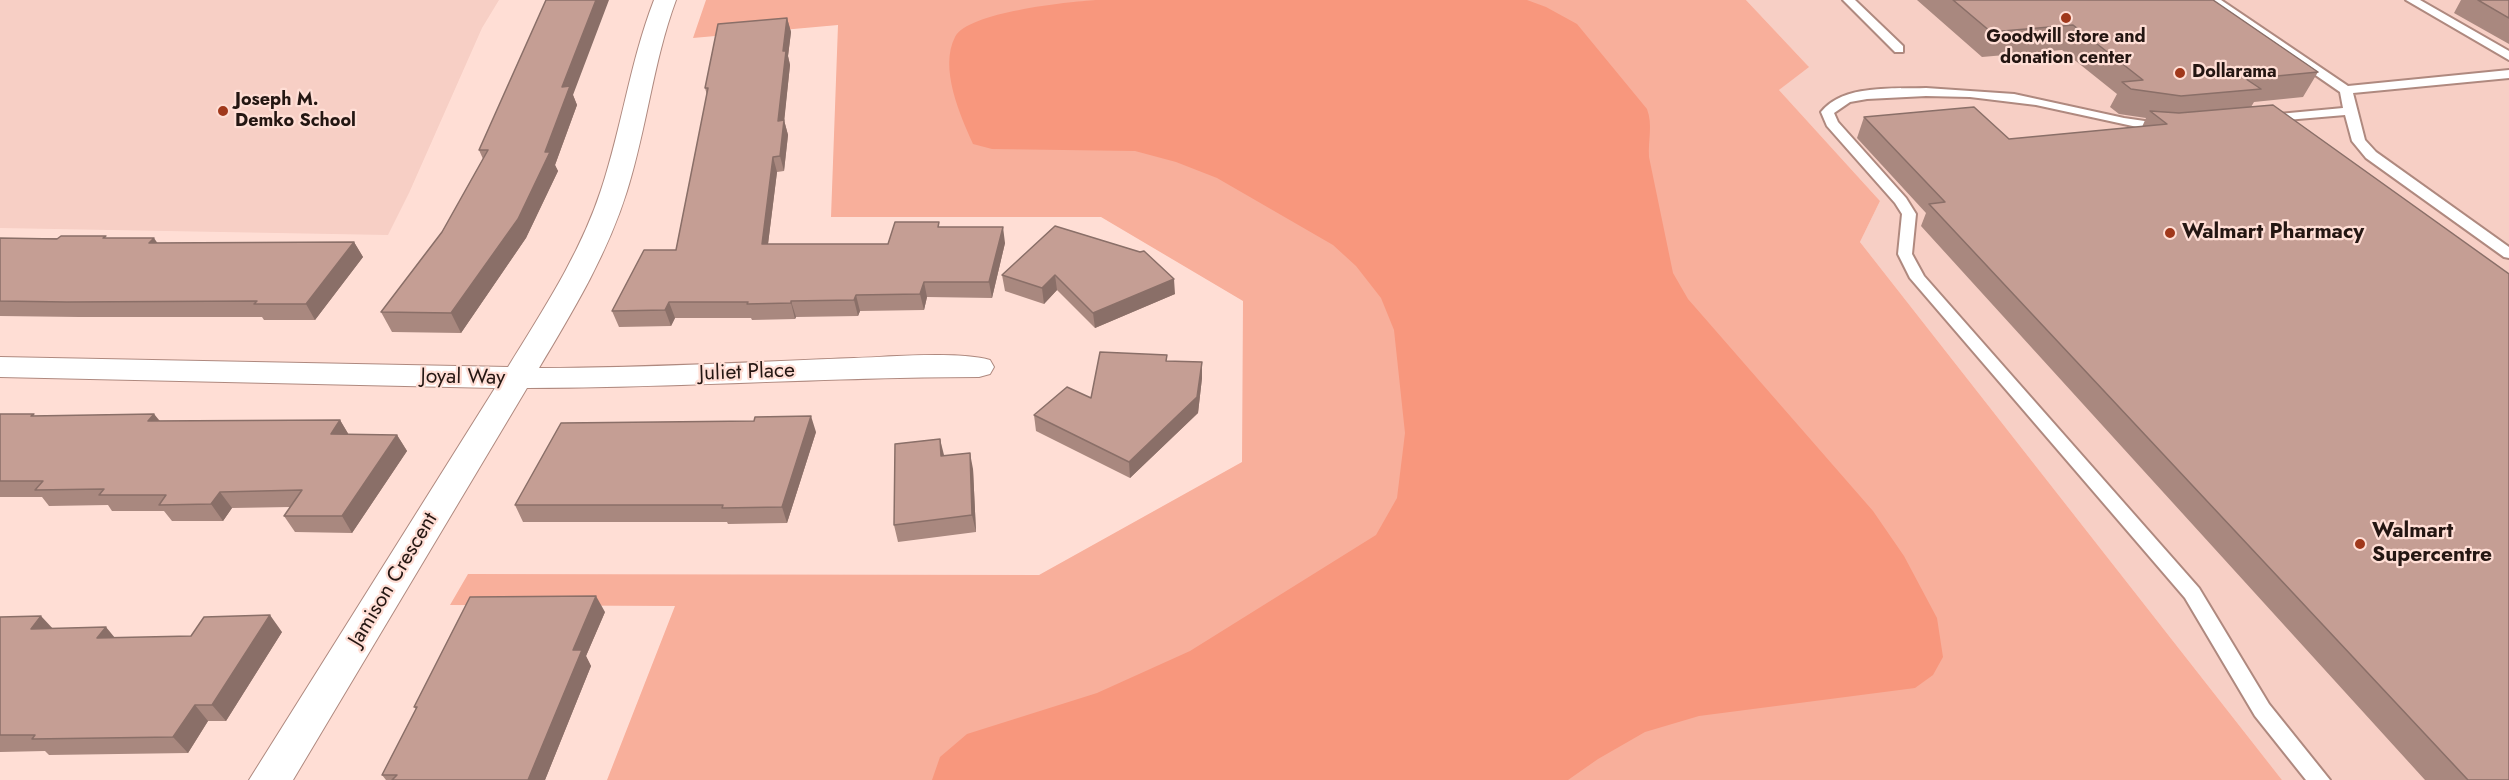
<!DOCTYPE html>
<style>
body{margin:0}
canvas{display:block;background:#ffded5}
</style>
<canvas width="2509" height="780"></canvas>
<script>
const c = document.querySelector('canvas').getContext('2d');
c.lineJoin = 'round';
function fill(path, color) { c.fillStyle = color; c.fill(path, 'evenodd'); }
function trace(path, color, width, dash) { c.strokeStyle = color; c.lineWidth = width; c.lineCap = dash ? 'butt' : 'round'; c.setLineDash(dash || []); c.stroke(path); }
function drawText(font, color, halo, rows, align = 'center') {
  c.font = font + ' Jost,sans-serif'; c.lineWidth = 4.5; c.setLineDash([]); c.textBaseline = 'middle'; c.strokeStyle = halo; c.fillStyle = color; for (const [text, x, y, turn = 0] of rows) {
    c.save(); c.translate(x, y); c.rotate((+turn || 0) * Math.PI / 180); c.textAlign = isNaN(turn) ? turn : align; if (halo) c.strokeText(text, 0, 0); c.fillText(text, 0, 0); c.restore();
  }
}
const built = new Path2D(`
 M 0,0 L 499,0 L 482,28 L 409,193 L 388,235 L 0,228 Z
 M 1746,0 L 2509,0 L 2509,780 L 2282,780 L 1860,242 L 1880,201 L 1779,90 L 1808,66 Z`);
const green = new Path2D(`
 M 706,0 L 1746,0 L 1809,67 L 1779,90 L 1880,201 L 1860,242 L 2282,780 L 607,780 L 675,606 L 450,605 L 468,574 L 1039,575 L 1242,462 L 1243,301 L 1101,217 L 831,217 L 838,25 L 693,38 Z`);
const water = new Path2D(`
 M 1096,0 L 1527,0 L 1546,7 L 1577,24 L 1647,109 C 1653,125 1648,140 1649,157 L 1673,273 L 1688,299 L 1873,511 L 1904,556 L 1937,618 L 1943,657 L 1933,675 L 1915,688 L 1699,716 L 1645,732 L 1598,759 L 1568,780 L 932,780 L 940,757 L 967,734 L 1097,693 L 1190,651 L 1376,535 L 1397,498 L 1405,433 L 1394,330 L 1381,298 L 1356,266 L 1333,245 L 1217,178 L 1176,162 L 1135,151 L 992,149 L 973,144 C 960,115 939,68 955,37 C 968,12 1067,2 1096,0 Z`);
const service = new Path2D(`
 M 1843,0 L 1855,0 L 1903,46 L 1903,52 L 1895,52 Z
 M 2207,0 L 2221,0 L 2348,86 L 2509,70 L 2509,78 L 2353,93 L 2365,140 L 2376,152 L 2509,247 L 2509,258 L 2504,257 L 2366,158 L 2352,141 L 2345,115 L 2263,122 L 2262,119 L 2263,116 L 2268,115 L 2343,108 L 2340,92 Z
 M 2406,0 L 2420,0 L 2509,51 L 2509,60 Z
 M 1926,88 L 2014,94 L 2124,118 L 2165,124 L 2172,128 L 2165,132 L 2151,130 L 2036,105 L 1970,97 L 1926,96 L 1867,99 L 1850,102 L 1834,113 L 1838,122 L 1906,198 L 1916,214 L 1912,254 L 1924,276 L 2199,588 L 2269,704 L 2330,780 L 2306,780 L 2255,716 L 2185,598 L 1910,278 L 1898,254 L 1902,214 L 1895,203 L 1827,126 L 1821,112 C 1843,84 1894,89 1926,88 Z`);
const minor = new Path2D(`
 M 654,0 L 676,0 C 653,62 647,128 627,191 C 607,255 573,311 539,368 C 644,368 749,362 854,358 C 890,357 956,351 990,360 L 994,367 L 990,374 L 979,377 C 828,377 678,388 527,388 L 293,780 L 249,780 L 495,388 L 0,377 L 0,357 L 508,367 C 543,310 580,254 601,190 C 622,127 630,62 654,0 Z`);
const wall = new Path2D(`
 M 1917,0 L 2213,0 L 2318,72 L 2303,97 L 2254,102 L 2251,107 L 2509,780 L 2425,780 L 1921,226 L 1926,213 L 1857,138 L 1864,117 L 2009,139 L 2142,127 L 2146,118 L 2119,114 L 2110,107 L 2117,94 L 2062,50 L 1982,57 Z
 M 2461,0 L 2509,0 L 2509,44 L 2454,13 Z
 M 787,18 L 791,32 L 788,56 L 790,65 L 784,120 L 788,135 L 784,171 L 777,172 L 768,244 L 888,244 L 940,227 L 1005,243 L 992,298 L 927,297 L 924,310 L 860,311 L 858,316 L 796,317 L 795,319 L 752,320 L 751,318 L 675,318 L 671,326 L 619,327 L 612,311 L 676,250 L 707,95 L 705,88 Z
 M 573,95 L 577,105 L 555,165 L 558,171 L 526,238 L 461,333 L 392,332 L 381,312 L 442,232 L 483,159 L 479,150 Z
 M 1055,226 L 1175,294 L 1095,328 L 1057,290 L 1044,304 L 1005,291 L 1002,275 Z
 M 0,238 L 107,238 L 158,243 L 354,242 L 363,257 L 315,320 L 264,320 L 262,317 L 79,317 L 0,316 Z
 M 1167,361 L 1202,378 L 1198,413 L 1130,478 L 1036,431 L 1034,415 L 1091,398 Z
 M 0,414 L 36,416 L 154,414 L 160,421 L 340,420 L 349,435 L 397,435 L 407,451 L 352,533 L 295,532 L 284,516 L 290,507 L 232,508 L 223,521 L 172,521 L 164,511 L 112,511 L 108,505 L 49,506 L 42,497 L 0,497 Z
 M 816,432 L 787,523 L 728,524 L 727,522 L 523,522 L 515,505 Z
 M 944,456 L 973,469 L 976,532 L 898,542 L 894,525 Z
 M 605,612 L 586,656 L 591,666 L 545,780 L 386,780 L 382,775 L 416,709 L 414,707 Z
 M 0,617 L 52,628 L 115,638 L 191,636 L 282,632 L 226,721 L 208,721 L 188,753 L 49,755 L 45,751 L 0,752 Z`);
const shadedWall = new Path2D(`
 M 596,0 L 609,0 L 573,95 L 577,105 L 555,165 L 558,171 L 526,238 L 461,333 L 451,313 L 545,152 L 562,87 Z
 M 787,18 L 791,32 L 788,56 L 790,65 L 784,123 L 784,120 L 788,135 L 784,171 L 780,156 L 778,121 L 783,51 Z
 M 773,157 L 777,172 L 766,260 L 762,244 Z
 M 1003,227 L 1005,243 L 992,298 L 989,282 Z
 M 154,238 L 165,254 L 149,243 Z
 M 354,242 L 363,257 L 315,320 L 306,304 Z
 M 1055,275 L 1057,290 L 1044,304 L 1042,288 Z
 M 1174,279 L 1175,294 L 1095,328 L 1093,313 Z
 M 924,282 L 927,297 L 924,310 L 920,294 Z
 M 856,295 L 860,311 L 858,316 L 854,300 Z
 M 791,301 L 796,317 L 795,319 L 791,303 Z
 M 669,302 L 675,318 L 671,326 L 665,310 Z
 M 1202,362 L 1202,378 L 1198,413 L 1130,478 L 1129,462 Z
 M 154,414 L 166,430 L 148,421 Z
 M 811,416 L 816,432 L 787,523 L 782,507 Z
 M 340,420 L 350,437 L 331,434 Z
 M 397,435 L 407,451 L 352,533 L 342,516 Z
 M 940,439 L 944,455 L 944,472 L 941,456 Z
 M 970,453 L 973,469 L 976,532 L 972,515 Z
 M 220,492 L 232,508 L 223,521 L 211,504 Z
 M 596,596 L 605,612 L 586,656 L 591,666 L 545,780 L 528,780 L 573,650 Z
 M 270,615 L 282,632 L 226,721 L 212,705 Z
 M 41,616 L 56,632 L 31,629 Z
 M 106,627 L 120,644 L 97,638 Z
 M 195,705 L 208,721 L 188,753 L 173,737 Z`);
const building = new Path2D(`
 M 546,0 L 596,0 L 562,87 L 570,86 L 545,152 L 550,152 L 518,219 L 451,313 L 381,312 L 442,232 L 488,150 L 479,150 Z
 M 1953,0 L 2213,0 L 2318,72 L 2246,79 L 2261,89 L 2181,96 L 2131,89 L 2122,82 L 2143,80 L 2073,25 L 1991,32 Z
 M 2478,0 L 2509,0 L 2509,18 Z
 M 787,18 L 783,51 L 786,51 L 778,121 L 784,120 L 780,156 L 773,157 L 762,244 L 888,244 L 895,222 L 939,222 L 938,227 L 1003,227 L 989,282 L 924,282 L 920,294 L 856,295 L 854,300 L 791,301 L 791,303 L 747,304 L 748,302 L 669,302 L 665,310 L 612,311 L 644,250 L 676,250 L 708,88 L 705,88 L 718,24 Z
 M 2273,105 L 2509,274 L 2509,780 L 2468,780 L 1929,204 L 1945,202 L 1864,117 L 1974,107 L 2009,139 L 2167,124 L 2150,111 L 2179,113 Z
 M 1055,226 L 1140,252 L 1144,251 L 1174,279 L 1093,313 L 1055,275 L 1042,288 L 1002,275 Z
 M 61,236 L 106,236 L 103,238 L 154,238 L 149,243 L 354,242 L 306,304 L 254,304 L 257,301 L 67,302 L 0,301 L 0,238 L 57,239 Z
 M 1100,352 L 1167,355 L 1166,361 L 1202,362 L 1197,397 L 1129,462 L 1034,415 L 1067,387 L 1091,398 Z
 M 0,414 L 34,414 L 31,416 L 154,414 L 148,421 L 340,420 L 331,434 L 397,435 L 342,516 L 284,516 L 302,490 L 220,492 L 211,504 L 159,505 L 166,495 L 99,495 L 104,489 L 35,490 L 43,481 L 0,481 Z
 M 811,416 L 782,507 L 722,508 L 723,505 L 515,505 L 561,423 L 754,421 L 755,417 Z
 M 940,439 L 941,456 L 970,453 L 972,515 L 894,525 L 895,444 Z
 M 596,596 L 573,650 L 582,650 L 528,780 L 392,780 L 397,775 L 382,775 L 417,707 L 414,707 L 470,597 Z
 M 270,615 L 212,705 L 195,705 L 173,737 L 32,739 L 35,735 L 0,735 L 0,617 L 41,616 L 31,629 L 106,627 L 97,638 L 191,636 L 204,617 Z`);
const markers = [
 [2066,18,6,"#a0381b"],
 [2180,73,6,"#a0381b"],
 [223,111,6,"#a0381b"],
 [2170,233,6,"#a0381b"],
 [2360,544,6,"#a0381b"]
];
const farPoinames = [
 ["Goodwill store and",2066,38,"center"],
 ["donation center",2066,59,"center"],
 ["Dollarama",2192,73],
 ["Joseph M.",235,101],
 ["Demko School",235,122]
];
const poiNames = [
 ["Walmart Pharmacy",2182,233],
 ["Walmart",2372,532],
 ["Supercentre",2372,556]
];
const streetNames = [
 ["Juliet Place",747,373,-2],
 ["Joyal Way",463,378,1],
 ["Jamison Crescent",394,580,-59]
];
fill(built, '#f7cfc5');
fill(green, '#f8af9b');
fill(water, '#f8977d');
trace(service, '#af897f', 4);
trace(minor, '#af897f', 2);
fill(service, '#fff');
fill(minor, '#fff');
fill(wall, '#a9887f');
fill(shadedWall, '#8a6f68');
fill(building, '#c59e94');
trace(building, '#8a6f68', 1.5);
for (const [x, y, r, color] of markers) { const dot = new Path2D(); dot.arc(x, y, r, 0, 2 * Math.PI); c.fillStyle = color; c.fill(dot); trace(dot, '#ffded5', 2); }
drawText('bold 18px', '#241612', '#ffded5', farPoinames, 'left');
drawText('bold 21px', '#241612', '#ffded5', poiNames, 'left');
drawText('21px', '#241612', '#ffded5', streetNames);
</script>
